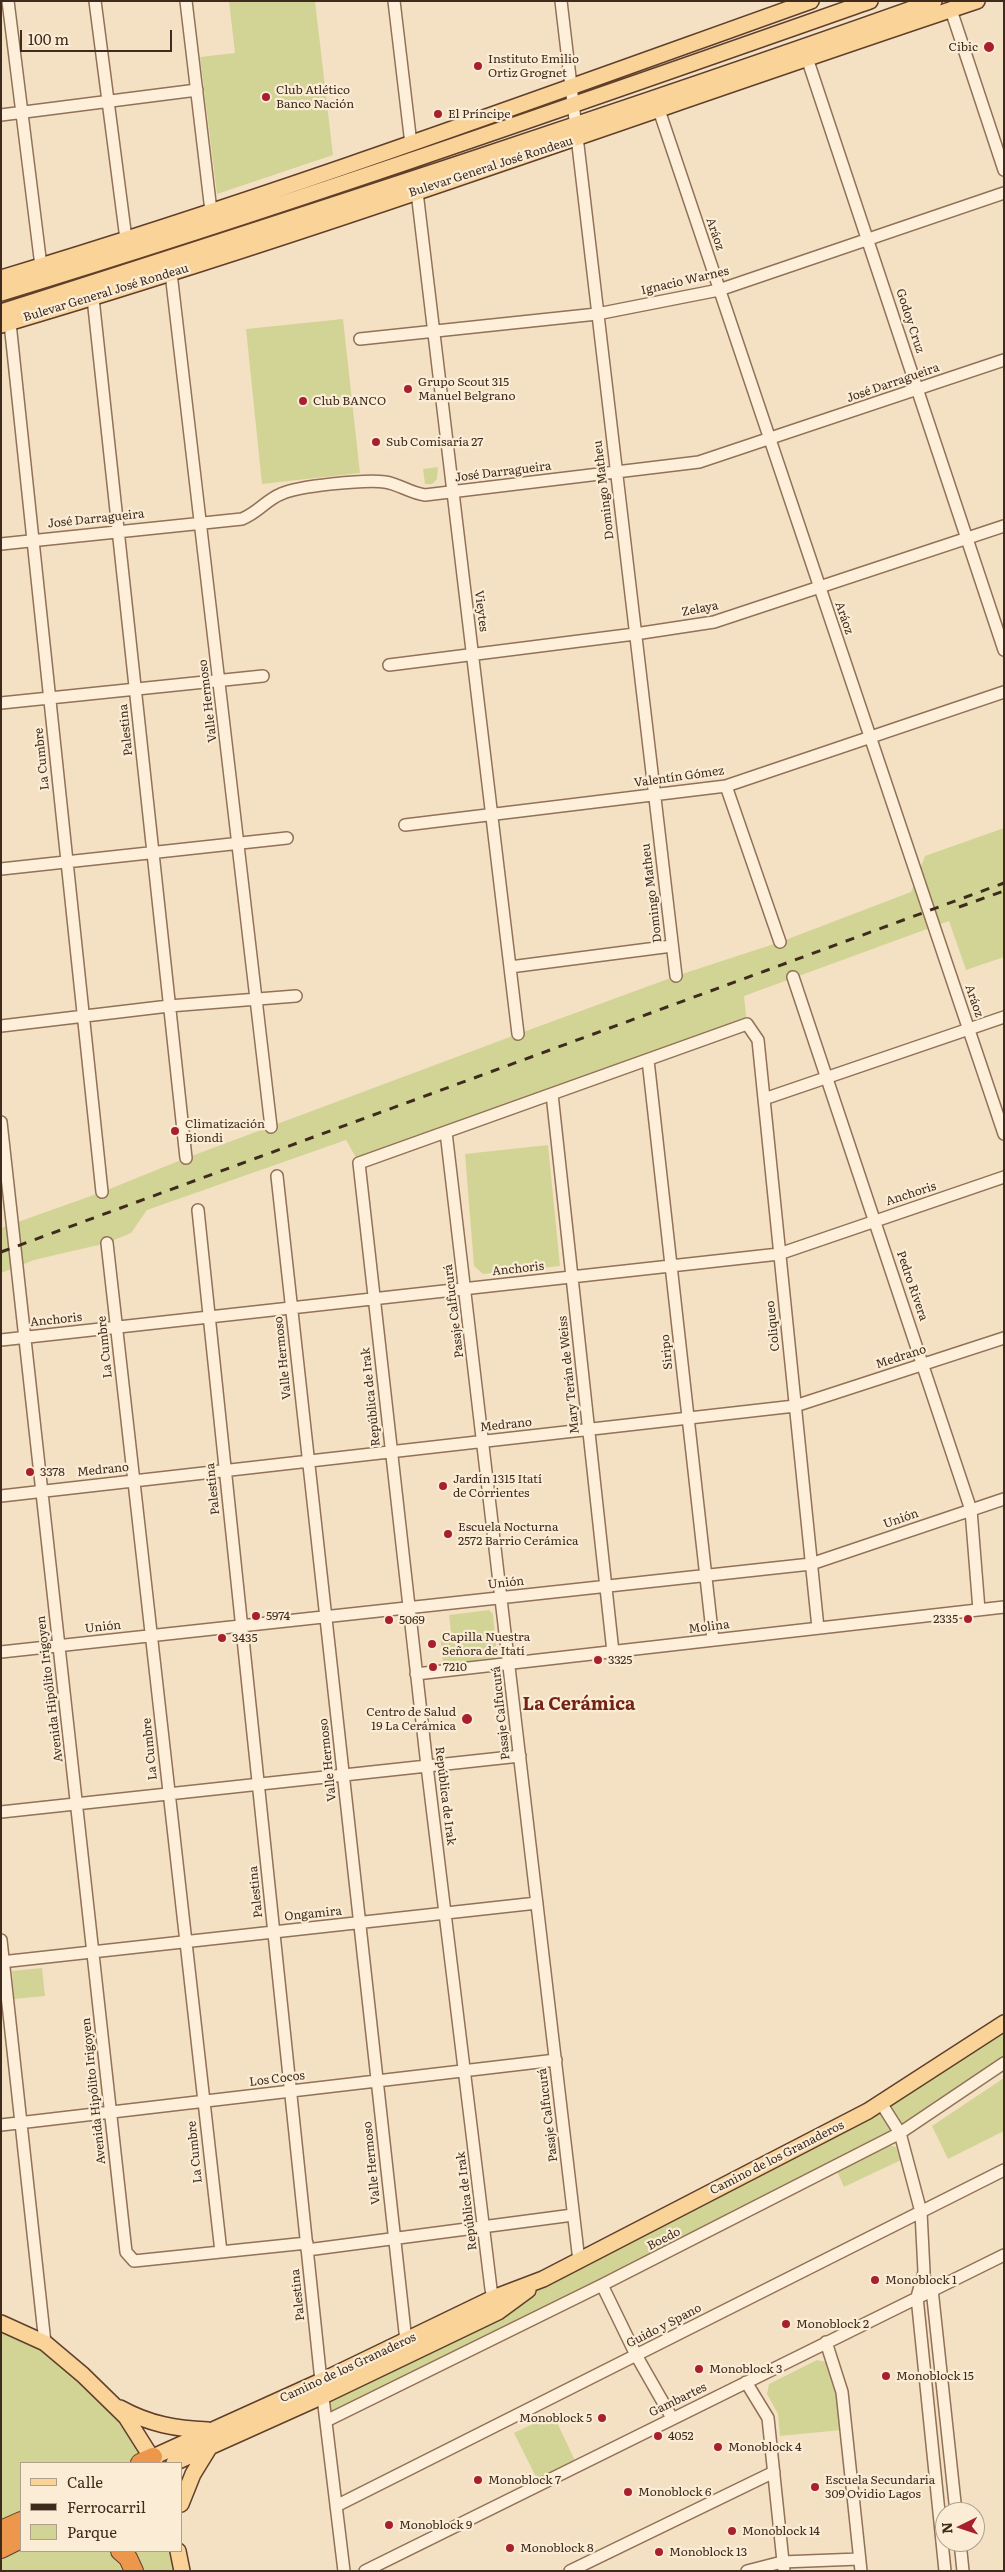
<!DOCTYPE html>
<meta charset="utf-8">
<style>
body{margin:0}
#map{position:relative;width:1005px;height:2572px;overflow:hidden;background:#f4e1c4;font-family:Literata,serif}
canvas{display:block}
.frame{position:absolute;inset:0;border:2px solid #3f2b1d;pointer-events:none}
.legend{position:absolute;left:20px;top:2462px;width:162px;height:90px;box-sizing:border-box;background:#faecd5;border:1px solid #af9f8b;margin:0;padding:6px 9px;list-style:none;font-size:15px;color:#3f2b1d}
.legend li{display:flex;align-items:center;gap:10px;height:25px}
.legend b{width:25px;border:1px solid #af9f8b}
.north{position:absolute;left:935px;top:2502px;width:50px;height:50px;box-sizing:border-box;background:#faecd5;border:1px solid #af9f8b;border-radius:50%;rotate:266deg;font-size:14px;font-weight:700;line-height:20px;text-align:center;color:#3f2b1d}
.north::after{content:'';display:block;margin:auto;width:18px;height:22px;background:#a81f2d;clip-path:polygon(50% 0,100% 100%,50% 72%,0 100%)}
.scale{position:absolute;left:20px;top:30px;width:152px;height:22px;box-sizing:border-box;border:2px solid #3f2b1d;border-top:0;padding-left:6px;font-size:15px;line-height:18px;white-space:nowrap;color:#3f2b1d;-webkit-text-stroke:4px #faecd5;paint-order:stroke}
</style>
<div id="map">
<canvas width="1005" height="2572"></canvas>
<div class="frame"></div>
<ul class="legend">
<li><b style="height:6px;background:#fad398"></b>Calle</li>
<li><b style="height:6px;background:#3f2b1d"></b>Ferrocarril</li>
<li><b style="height:14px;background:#d2d496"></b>Parque</li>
</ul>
<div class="north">N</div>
<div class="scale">100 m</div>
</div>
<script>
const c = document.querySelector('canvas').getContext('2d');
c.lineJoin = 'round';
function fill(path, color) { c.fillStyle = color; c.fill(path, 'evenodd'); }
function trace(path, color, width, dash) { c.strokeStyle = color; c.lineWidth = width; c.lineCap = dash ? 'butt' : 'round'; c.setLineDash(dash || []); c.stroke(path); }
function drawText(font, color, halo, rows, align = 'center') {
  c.font = font + ' Literata,serif'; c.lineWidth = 4.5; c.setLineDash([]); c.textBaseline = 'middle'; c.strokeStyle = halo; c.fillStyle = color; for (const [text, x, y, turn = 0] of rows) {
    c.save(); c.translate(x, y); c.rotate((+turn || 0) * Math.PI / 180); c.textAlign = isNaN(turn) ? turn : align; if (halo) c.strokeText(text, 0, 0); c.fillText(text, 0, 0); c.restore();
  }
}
const green = new Path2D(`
 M 229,1 L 315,1 L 333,155 L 217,194 L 200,57 L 235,53 Z
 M 343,319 L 360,473 L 262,484 L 246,329 Z
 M 438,467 L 437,479 L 432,484 L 425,484 L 423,469 Z
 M 1004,828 L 1004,957 L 966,970 L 949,921 L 744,996 L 747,1024 L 359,1163 L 346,1140 L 147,1210 L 131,1233 L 107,1243 L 34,1260 L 1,1273 L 1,1228 L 102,1192 L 186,1158 L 518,1034 L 676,976 L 780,942 L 911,892 L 925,856 Z
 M 548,1145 L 560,1266 L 483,1274 L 474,1266 L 465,1154 Z
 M 489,1610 L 493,1614 L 497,1655 L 494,1658 L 443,1664 L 440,1634 L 451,1632 L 449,1615 Z
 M 42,1968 L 45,1996 L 14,1999 L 12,1971 Z
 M 1004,2023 L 1004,2063 L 900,2133 L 326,2421 L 323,2397 L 174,2463 L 21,2463 L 21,2551 L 178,2551 L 182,2571 L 1,2571 L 1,2323 L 83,2375 L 153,2457 L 321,2381 L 868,2111 Z
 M 1004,2078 L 1004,2131 L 948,2159 L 932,2126 Z
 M 889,2145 L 896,2147 L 901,2160 L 844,2187 L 837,2171 Z
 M 817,2360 L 826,2362 L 837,2390 L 841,2430 L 780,2436 L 778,2414 L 767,2394 L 769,2384 Z
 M 553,2414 L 578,2467 L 540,2485 L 514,2433 Z`);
const minor = new Path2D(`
 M 8,1 L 41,266
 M 95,1 L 126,239
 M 186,1 L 211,211
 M 394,1 L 411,144
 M 561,1 L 676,976
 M 951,10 L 1004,170
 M 807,58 L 1004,650
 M 659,110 L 1004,1134
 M 1,115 L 197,90
 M 417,192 L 518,1034
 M 171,273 L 271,1127
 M 93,298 L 186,1158
 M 10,323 L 102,1192
 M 360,339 L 597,314 L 719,290 L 1004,193
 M 1,544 L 242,519 C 259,512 266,500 281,494 C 297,486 367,479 385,482 C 399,484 410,493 425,495 L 699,462 L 1004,360
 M 389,665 L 635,634 L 714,622 L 1004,526
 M 1,703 L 263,676
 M 726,786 L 780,942
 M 405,825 L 726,786 L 1004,692
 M 1,869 L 287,838
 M 510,967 L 672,946
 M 793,977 L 971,1510 L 979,1610
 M 1,1026 L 169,1006 L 296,996
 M 648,1060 L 713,1640
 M 552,1094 L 613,1652
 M 764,1099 L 1004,1017
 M 1,1122 L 126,2252 L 134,2261 L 307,2243
 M 446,1132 L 579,2261
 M 277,1176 L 406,2341
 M 198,1210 L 321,2381 L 344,2571
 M 107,1243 L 221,2252
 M 1,1340 L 779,1254 L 1004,1177
 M 1,1496 L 795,1406 L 1004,1338
 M 1,1652 L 811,1564 L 1004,1499
 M 416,1674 L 1004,1607
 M 1,1812 L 520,1756
 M 1,1940 L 45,2343
 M 1,1962 L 537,1903
 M 881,2103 L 900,2133 L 921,2212 L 924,2272 L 917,2297 L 945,2571
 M 1,2125 L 556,2060
 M 307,2250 L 573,2215
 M 929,2282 L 932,2289 L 956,2512
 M 602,2285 L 636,2355 L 672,2418
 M 496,2305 L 491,2289 L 427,1766 L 359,1163 L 747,1024 L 758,1040 L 818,1628
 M 826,2342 L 842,2392 L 861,2571
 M 746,2382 L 768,2418 L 784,2571
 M 326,2421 L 602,2285 L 900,2133 L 1004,2063
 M 336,2506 L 1004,2170
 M 960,2542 L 963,2571
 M 365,2571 L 1004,2255
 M 570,2571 L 774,2472
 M 747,2571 L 782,2562 L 859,2559`);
const major = new Path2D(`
 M 1,278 C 274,196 542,97 811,1
 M 1,293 C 294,204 582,102 870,1
 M 1,312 C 314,212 625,111 934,1
 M 1,325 C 330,228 652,109 977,1
 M 1,2323 L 45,2343 L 83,2375 L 126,2417 L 155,2463
 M 120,2408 C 149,2424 176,2429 208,2430
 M 153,2457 L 321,2381 L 493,2298 L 543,2279 L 868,2111 L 1004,2023
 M 174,2463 L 323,2396 L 498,2312 L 528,2290
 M 181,2504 L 193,2474 L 209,2448
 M 178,2551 L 182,2571`);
const highway = new Path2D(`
 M 140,2463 L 153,2457
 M 1,2530 L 21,2521
 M 1,2549 L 21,2539
 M 120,2551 L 128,2558 L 134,2571`);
const rail = new Path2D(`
 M 959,907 L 1004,891
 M 1,1252 L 1004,883`);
const markers = [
 [989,47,6,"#a81f2d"],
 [478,66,5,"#a81f2d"],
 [266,97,5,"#a81f2d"],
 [438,114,5,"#a81f2d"],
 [408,389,5,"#a81f2d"],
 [303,401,5,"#a81f2d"],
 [376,442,5,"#a81f2d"],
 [175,1131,5,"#a81f2d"],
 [30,1472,5,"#a81f2d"],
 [443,1486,5,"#a81f2d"],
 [448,1534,5,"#a81f2d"],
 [256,1616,5,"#a81f2d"],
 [968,1619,5,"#a81f2d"],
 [389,1620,5,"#a81f2d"],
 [222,1638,5,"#a81f2d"],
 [432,1644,5,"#a81f2d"],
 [598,1660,5,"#a81f2d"],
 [433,1667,5,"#a81f2d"],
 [467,1719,6,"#a81f2d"],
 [875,2280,5,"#a81f2d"],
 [786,2324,5,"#a81f2d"],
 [699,2369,5,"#a81f2d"],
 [886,2376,5,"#a81f2d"],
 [602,2418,5,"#a81f2d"],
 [658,2436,5,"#a81f2d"],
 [718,2447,5,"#a81f2d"],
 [478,2480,5,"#a81f2d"],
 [815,2487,5,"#a81f2d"],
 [628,2492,5,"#a81f2d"],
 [389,2525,5,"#a81f2d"],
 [732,2531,5,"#a81f2d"],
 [510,2548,5,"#a81f2d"],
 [659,2552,5,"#a81f2d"]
];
const poiNames = [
 ["Cibic",978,47,"right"],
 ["Instituto Emilio",488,59],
 ["Ortiz Grognet",488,73],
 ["Club Atlético",276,90],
 ["Banco Nación",276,104],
 ["El Príncipe",448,114],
 ["Grupo Scout 315",418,382],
 ["Manuel Belgrano",418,396],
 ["Club BANCO",313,401],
 ["Sub Comisaría 27",386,442],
 ["Climatización",185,1124],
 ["Biondi",185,1138],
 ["3378",40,1472],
 ["Jardín 1315 Itatí",453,1479],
 ["de Corrientes",453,1493],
 ["Escuela Nocturna",458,1527],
 ["2572 Barrio Cerámica",458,1541],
 ["5974",266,1616],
 ["2335",958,1619,"right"],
 ["5069",399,1620],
 ["Capilla Nuestra",442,1637],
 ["Señora de Itatí",442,1651],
 ["3435",232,1638],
 ["3325",608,1660],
 ["7210",443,1667],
 ["Centro de Salud",456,1712,"right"],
 ["19 La Cerámica",456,1726,"right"],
 ["Monoblock 1",885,2280],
 ["Monoblock 2",796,2324],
 ["Monoblock 3",709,2369],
 ["Monoblock 15",896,2376],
 ["Monoblock 5",592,2418,"right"],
 ["4052",668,2436],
 ["Monoblock 4",728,2447],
 ["Monoblock 7",488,2480],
 ["Escuela Secundaria",825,2480],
 ["309 Ovidio Lagos",825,2494],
 ["Monoblock 6",638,2492],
 ["Monoblock 9",399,2525],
 ["Monoblock 14",742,2531],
 ["Monoblock 8",520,2548],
 ["Monoblock 13",669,2552]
];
const streetNames = [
 ["Bulevar General José Rondeau",491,167,-18],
 ["Aráoz",715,234,71],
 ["Ignacio Warnes",685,281,-13],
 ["Bulevar General José Rondeau",106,293,-17],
 ["Godoy Cruz",910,321,72],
 ["José Darragueira",893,383,-19],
 ["José Darragueira",503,472,-7],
 ["Domingo Matheu",604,490,-97],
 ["José Darragueira",96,519,-6],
 ["Zelaya",700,609,-11],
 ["Vieytes",481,611,83],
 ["Aráoz",844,618,71],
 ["Valle Hermoso",208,701,-97],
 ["Palestina",126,730,-96],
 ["La Cumbre",42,759,-96],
 ["Valentín Gómez",679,777,-8],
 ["Domingo Matheu",652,893,-97],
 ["Aráoz",974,1001,71],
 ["Anchoris",911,1194,-18],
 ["Anchoris",518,1269,-6],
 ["Pedro Rivera",912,1286,71],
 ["Pasaje Calfucurá",454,1311,-97],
 ["Anchoris",56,1320,-6],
 ["Coliqueo",773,1326,-96],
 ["La Cumbre",105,1347,-96],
 ["Siripo",667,1352,-96],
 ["Medrano",901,1357,-18],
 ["Valle Hermoso",283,1358,-96],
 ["Mary Terán de Weiss",569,1375,-96],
 ["República de Irak",371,1397,-96],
 ["Medrano",506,1425,-6],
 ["Medrano",103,1470,-6],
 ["Palestina",213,1489,-96],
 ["Unión",901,1519,-19],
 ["Unión",506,1583,-6],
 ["Unión",103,1627,-6],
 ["Molina",709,1627,-7],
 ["Avenida Hipólito Irigoyen",50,1689,-97],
 ["Pasaje Calfucurá",501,1713,-96],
 ["La Cumbre",150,1749,-96],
 ["Valle Hermoso",328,1760,-96],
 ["República de Irak",445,1796,83],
 ["Palestina",256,1892,-96],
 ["Ongamira",313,1914,-6],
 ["Los Cocos",277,2079,-7],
 ["Avenida Hipólito Irigoyen",94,2091,-96],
 ["Pasaje Calfucurá",548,2115,-97],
 ["La Cumbre",195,2152,-96],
 ["Camino de los Granaderos",777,2158,-27],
 ["Valle Hermoso",372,2163,-96],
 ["República de Irak",467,2201,-97],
 ["Boedo",664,2239,-27],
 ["Palestina",298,2295,-96],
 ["Guido y Spano",664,2326,-27],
 ["Camino de los Granaderos",348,2368,-25],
 ["Gambartes",678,2400,-26]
];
const districtNames = [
 ["La Cerámica",579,1705]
];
fill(green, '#d2d496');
trace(minor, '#917157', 14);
trace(major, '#5f3f2c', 18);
trace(highway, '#5f3f2c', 20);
trace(minor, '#fdefd9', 11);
trace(major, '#fad398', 15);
trace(highway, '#ec974b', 18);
trace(rail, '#3f2b1d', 3, [9, 9]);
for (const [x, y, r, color] of markers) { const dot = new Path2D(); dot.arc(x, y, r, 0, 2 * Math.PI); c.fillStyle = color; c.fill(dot); trace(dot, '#faecd5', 2); }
drawText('12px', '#3f2b1d', '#faecd5', poiNames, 'left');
drawText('12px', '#3f2b1d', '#faecd5', streetNames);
drawText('bold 18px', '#722217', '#faecd5', districtNames);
</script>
